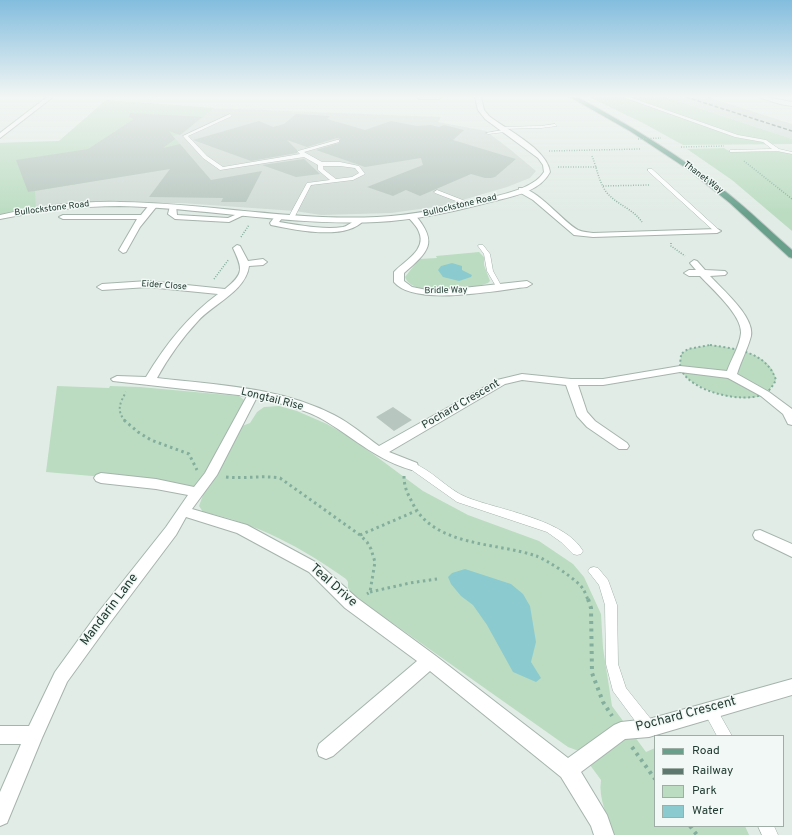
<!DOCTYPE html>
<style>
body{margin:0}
#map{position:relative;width:792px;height:835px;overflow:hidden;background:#e2ece6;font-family:Overpass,sans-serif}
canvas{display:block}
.legend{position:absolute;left:654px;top:735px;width:130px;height:92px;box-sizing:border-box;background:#f2f8f5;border:1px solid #9fada7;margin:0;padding:5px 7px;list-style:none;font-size:12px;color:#223c33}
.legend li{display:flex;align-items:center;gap:8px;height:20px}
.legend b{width:20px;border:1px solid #9fada7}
</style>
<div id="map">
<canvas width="792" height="835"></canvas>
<ul class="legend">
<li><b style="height:5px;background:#68a08c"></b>Road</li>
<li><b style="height:5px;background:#5d786e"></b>Railway</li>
<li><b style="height:11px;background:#bbdcc1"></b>Park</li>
<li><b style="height:11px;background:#8bcbcf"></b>Water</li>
</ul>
</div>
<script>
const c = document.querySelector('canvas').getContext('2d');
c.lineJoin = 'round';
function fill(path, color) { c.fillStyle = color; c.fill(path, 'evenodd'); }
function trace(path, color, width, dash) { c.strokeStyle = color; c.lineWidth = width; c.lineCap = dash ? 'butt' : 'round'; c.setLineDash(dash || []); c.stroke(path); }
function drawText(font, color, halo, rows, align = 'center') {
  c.font = font + ' Overpass,sans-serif'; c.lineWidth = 3; c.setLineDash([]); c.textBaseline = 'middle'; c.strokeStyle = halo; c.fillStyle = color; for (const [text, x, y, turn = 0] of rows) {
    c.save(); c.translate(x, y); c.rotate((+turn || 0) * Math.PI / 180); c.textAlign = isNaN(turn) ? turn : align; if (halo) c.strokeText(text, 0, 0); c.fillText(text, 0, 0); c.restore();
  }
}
const built = new Path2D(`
 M 666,97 L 708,97 L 792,124 L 792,139 Z
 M 106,100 L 214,108 L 441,117 L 438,122 L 486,131 L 511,150 L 536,171 L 530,178 L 507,187 L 442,206 L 391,213 L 321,215 L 295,211 L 181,203 L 134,203 L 36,209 L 0,143 L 59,141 Z`);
const green = new Path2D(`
 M 589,97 L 666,97 L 792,139 L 792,144 L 683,145 L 643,123 Z
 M 106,100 L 214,108 L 183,133 L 173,136 L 197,164 L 35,191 L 36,209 L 0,215 L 0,143 L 59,141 Z
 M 724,148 L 731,152 L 792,152 L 792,231 L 732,180 L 687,149 Z
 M 479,252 L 484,257 L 484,265 L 490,281 L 488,283 L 476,287 C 459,288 412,297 405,277 L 419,259 L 437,258 L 436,256 Z
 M 710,345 C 733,348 772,353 776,380 C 773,385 769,392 764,394 C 745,406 690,390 681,370 C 679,366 681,359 681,354 L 688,349 Z
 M 57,386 L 109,388 L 110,386 L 140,387 L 239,396 L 244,400 L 246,403 L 242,426 L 250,423 L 257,412 L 264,407 L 279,406 L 297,411 L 327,424 L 350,437 L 423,491 L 468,515 L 539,541 L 573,564 L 584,577 L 601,614 L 603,648 L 612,706 L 646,752 L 655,748 L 655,826 L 745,826 L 749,835 L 614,835 C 608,817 598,799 601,780 L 579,750 L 576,750 L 568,747 L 350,593 L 348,588 L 348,582 L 346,579 C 303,548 256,523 203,512 L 199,506 L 203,495 L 92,476 L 46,472 Z`);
const water = new Path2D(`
 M 452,263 L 462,266 L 462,270 L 472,275 L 471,277 L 459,281 L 443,277 L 438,270 L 441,266 Z
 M 465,569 L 511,584 L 523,594 L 530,606 L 536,642 L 531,662 L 541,678 L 536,682 L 513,672 L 487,625 L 473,605 L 461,596 L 451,584 L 448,577 L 452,573 Z`);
const building = new Path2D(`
 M 130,113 L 202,117 L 180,135 L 169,131 L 175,139 L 163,148 L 180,144 L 211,180 L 262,171 L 246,202 L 221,202 L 223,198 L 149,197 L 170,169 L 28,192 L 16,160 L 88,149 L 134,119 L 129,117 Z
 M 296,114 L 330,116 L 327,119 L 365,130 L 391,121 L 417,126 L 431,125 L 439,127 L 444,125 L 464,130 L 453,140 L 516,159 L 495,177 L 491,178 L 485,178 L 471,174 L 420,196 L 406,190 L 393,196 L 367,187 L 423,165 L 421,158 L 365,167 L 316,150 L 339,143 L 340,139 L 337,138 L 307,147 L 287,140 L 297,150 L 297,153 L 251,161 L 193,140 L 259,121 L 273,127 L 284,124 Z
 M 304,159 L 320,174 L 296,177 L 262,165 Z
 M 393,407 L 412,420 L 394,431 L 376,417 Z`);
const pathFar3 = new Path2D(`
 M 681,147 L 724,146
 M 549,151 L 640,149
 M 592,156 C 597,168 599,184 608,194 C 618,205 633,209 642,222
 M 744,161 L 792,199
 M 558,167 L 597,167
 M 603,186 L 649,185
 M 241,237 L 249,225
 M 671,243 L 671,246 L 685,256
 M 214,279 L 229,259`);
const pathFar2 = new Path2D(`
 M 710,345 C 736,349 766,351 776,380 C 773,385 770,391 764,394 C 744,404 690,392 681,369 C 679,365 681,359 681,354 L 688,349 Z
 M 125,421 C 116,410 120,403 126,392`);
const pathFar1 = new Path2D(`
 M 124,420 L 138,432 L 151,440 L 189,454 L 197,470
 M 404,476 C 404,486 407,493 412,502 C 433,547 496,542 536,556 C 546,559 579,581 583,589 C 585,592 587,597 588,600
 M 226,477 C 245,479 261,475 280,478 L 360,535 L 367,542 L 371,549 L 375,562 L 370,592 L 367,594
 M 360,535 L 416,511
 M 370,592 L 410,583 L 437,579`);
const path = new Path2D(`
 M 588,599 L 591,608 L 592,673 L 603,702 L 612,716
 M 632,747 L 655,779
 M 690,826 L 697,835`);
const service = new Path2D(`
 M 623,97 L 629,97 L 738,135 L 766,140 L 779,149 L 792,152 L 792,154 L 777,151 L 730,152 L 730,150 L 732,150 L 772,149 L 763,142 L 735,137 Z
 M 230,114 L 232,116 L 188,136 L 207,156 L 223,167 L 300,154 L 298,152 L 298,151 L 337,140 L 339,140 L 339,142 L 304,152 L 322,162 L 340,162 L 359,166 L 365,174 L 353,180 L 311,185 L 294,218 L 289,219 L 288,218 L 307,183 L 330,180 L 318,170 L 318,165 L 304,157 L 220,170 L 203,158 L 183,136 ZM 323,166 L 340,166 L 355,168 L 359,173 L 352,177 L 336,179 L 323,169 Z
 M 555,124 L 557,126 L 541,128 L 499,129 L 497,128 L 499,127 L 541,126 Z
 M 503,130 L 505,132 L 488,134 L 486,133 Z
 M 648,169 L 652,169 L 719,230 L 719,232 L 715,232 L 648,171 Z
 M 437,190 L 473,204 L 474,205 L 469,206 L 435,193 L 434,192 Z
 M 479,245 L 483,245 L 490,254 L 493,271 L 502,287 L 501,288 L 497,288 L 487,271 L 484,254 L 478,246 Z
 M 412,463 C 430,468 448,490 466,497 C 498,510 565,519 583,551 L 581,554 L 577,555 L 573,554 L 561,542 L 547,532 L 457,502 L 409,468 L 407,466 L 409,464 Z
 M 594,567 L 598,568 L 608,580 L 617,605 L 618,664 L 626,688 L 654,723 L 656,728 L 654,733 L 649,735 L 644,733 L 613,691 L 606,664 L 605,605 L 599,585 L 588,571 L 590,568 Z
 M 710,704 L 715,706 L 732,736 L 717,736 L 703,710 L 705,706 Z
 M 758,826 L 774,826 L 778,835 L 762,835 Z`);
const minor = new Path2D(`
 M 47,97 L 53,97 L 0,138 L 0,133 Z
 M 416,97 L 442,97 L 439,99 L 419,99 Z
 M 758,97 L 766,97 L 792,102 L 792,106 L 780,104 Z
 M 519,188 C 535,186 563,222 578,230 C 582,232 588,232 593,233 L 717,229 L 721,231 L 717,233 L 593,237 L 574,235 L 533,200 L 519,192 Z
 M 150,204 L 156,204 L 157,206 L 140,227 L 126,252 L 123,253 L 119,250 L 137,219 L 63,219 L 59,217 L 63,215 L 141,215 Z
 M 170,206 L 176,206 L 177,215 L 228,218 L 244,211 L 248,213 L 229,222 L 175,219 L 168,214 Z
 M 276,215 L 282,215 L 283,217 L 279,222 C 299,225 323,230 343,227 C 351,225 355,217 363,218 L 364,220 C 346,241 295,230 271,225 L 270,223 Z
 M 409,215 L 415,215 C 439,243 428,252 404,273 L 404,281 L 412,287 L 427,290 L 463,288 L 527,281 L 532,284 L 527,287 C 497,290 415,307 394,282 L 394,272 C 404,261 427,250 419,232 C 417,226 412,222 408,217 Z
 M 237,245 L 240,246 L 248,261 L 263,259 L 267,262 L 263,265 L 249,266 C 246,291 213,304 198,321 C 182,338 168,358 157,378 C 216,385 280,387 334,415 C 350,423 365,436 379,446 L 497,380 L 522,374 L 571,379 L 603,379 L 680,366 L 727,371 C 731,360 740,345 741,333 C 742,315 712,289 700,276 L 689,276 L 684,273 L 689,270 L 696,270 L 690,263 L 694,260 L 697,261 L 705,270 L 725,271 L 727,273 L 725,275 L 710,276 C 722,289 755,317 751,336 C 748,348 741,361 737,374 L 769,392 L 792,409 L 792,425 L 788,424 L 783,414 L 761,396 L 728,378 L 680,372 L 603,385 L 578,385 L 587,412 L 595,421 L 627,443 L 629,446 L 627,449 L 619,449 L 587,427 L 577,416 L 566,385 L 522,380 L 505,384 L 389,452 L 417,463 L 418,466 L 417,469 L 412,470 C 379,461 356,440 327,422 C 307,409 280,404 257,397 L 217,475 L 192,509 L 247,525 L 319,564 L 357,598 L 436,656 L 568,758 L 614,725 L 621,722 L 649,719 L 792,679 L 792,695 L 649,737 L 625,739 L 581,772 L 607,815 L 614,835 L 594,835 L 591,826 L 561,777 L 430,671 L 333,756 L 326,759 L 319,756 L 317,750 L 319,744 L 417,661 L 345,608 L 309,572 L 237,533 L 186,517 L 176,535 L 109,624 L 67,682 L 42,738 L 7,823 L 0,826 L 0,792 L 21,744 L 0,744 L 0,726 L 29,726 L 55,672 L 97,614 L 166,527 L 188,495 L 156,489 L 101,483 L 96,481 L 94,478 L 96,475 L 101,473 L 156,479 L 194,487 L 205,473 L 247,396 L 113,381 L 111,379 L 117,376 L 146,377 C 165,345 188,316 218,294 L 148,287 L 102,290 L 97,287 L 102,284 L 148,281 L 225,289 C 244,274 243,269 233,248 Z
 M 760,530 L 792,544 L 792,557 L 755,539 L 753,535 L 755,531 Z`);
const tertiary = new Path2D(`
 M 475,97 L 481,97 L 484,110 L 489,116 C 507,130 547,149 550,172 C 540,192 511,197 490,202 C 453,212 415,220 377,222 C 291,226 206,208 120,206 C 80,206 39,211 0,219 L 0,215 C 39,206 80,201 120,202 C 206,203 291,221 377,217 C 415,215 453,207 490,198 C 507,193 534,188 544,172 L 543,165 L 538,158 L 485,119 L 478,110 Z`);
const primary = new Path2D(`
 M 570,97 L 577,97 C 629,125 679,155 726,192 C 749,210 770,231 792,250 L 792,258 L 789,257 L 730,203 L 686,168 L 630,131 Z`);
const rail = new Path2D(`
 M 686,97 L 792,131`);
const pathBridge = new Path2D(`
 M 638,139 L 661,138`);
const farStreetnames = [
 ["Thanet Way",703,178,37],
 ["Bullockstone Road",460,206,-13],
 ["Bullockstone Road",52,209,-7],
 ["Eider Close",164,286,4],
 ["Bridle Way",446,291,-1]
];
const streetNames = [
 ["Longtail Rise",272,400,14],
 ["Pochard Crescent",461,405,-30]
];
const nearStreetnames = [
 ["Teal Drive",333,586,41],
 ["Mandarin Lane",110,610,-53],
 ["Pochard Crescent",686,715,-15]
];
fill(built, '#d0dbd5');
fill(green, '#bbdcc1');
fill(water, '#8bcbcf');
fill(building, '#b7c6bf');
trace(service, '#a5b4ad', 1);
trace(minor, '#a5b4ad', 2);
trace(tertiary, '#a5b4ad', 2);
trace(primary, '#c1c8c6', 2);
trace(pathFar3, '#83ae9d', 1.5, [1, 1.5]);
trace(pathFar2, '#83ae9d', 2, [2, 2.5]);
trace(pathFar1, '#83ae9d', 3, [2.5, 3.5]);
trace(path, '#83ae9d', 4, [3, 4.5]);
fill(service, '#fff');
fill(minor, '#fff');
fill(tertiary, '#fff');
fill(primary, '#68a08c');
trace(rail, '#5d786e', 1.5, [4, 2]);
trace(pathBridge, '#83ae9d', 1.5, [1, 1.5]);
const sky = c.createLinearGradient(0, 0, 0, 214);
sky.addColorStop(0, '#83bdde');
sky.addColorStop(0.45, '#f2f6f4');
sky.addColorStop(1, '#f2f6f400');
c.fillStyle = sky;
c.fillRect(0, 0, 792, 214);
drawText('9px', '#223c33', '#f2f8f5', farStreetnames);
drawText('11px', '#223c33', '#f2f8f5', streetNames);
drawText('13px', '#223c33', '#f2f8f5', nearStreetnames);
</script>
